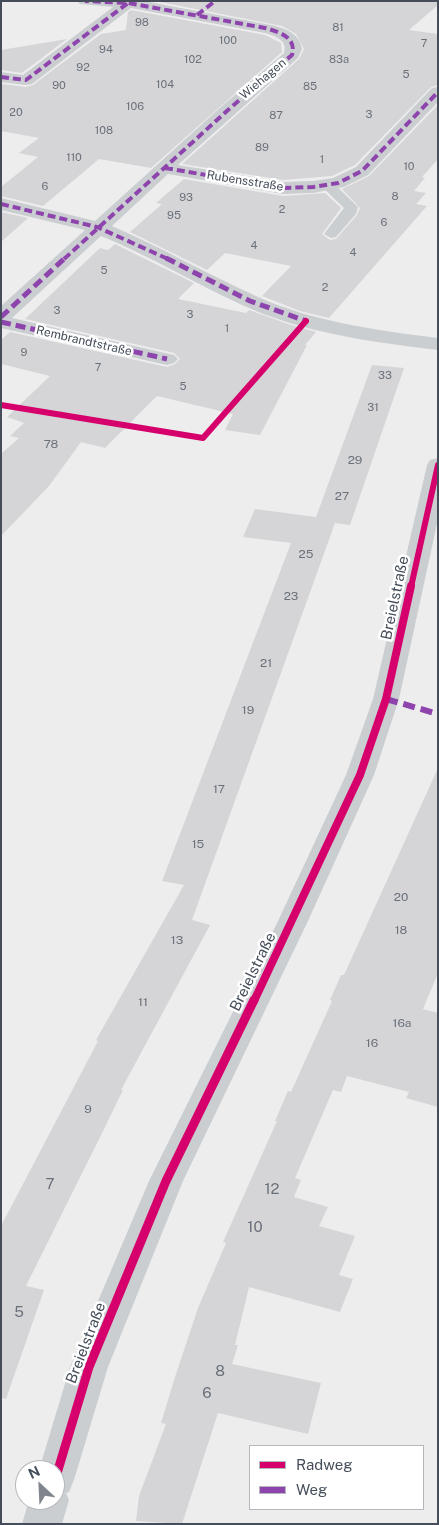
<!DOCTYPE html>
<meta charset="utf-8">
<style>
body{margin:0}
#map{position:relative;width:439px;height:1525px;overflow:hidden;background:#eeeded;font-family:"Public Sans",sans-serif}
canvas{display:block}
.frame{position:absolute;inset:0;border:2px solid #444d59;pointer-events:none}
.legend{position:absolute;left:249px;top:1445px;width:175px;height:65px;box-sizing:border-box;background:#fff;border:1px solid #b4b8bd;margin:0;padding:6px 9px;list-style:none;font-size:15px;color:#444d59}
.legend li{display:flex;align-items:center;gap:10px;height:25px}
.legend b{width:25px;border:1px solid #b4b8bd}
.north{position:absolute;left:15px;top:1460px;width:50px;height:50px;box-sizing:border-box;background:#fff;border:1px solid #b4b8bd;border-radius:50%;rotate:335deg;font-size:14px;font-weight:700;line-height:20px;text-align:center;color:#444d59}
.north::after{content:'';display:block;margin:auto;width:18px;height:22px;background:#80858d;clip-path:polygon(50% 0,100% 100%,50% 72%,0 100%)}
</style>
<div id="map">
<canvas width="439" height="1525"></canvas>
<div class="frame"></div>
<ul class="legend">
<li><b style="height:6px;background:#d6006c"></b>Radweg</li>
<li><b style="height:6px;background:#8e44ad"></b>Weg</li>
</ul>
<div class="north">N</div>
</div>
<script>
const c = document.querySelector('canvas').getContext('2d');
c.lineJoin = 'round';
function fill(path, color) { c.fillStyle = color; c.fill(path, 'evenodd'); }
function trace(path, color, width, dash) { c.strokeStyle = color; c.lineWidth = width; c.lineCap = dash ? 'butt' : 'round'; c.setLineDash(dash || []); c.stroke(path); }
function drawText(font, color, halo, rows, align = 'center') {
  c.font = font + ' "Public Sans",sans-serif'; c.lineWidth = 5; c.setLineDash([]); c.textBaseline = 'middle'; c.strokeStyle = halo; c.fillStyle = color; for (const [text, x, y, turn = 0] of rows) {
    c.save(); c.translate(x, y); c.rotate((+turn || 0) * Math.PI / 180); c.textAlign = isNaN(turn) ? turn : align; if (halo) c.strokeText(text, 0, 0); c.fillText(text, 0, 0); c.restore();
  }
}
const building = new Path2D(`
 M 155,1 L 438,1 L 438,5 L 409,30 L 438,34 L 438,85 L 431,87 L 355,165 L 332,176 L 283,180 L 182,164 L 299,59 L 304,49 L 296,34 L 282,26 Z
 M 131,10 L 265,35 L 281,43 L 282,52 L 151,168 L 99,159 L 43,206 L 1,196 L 1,187 L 38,157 L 19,153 L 39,138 L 1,131 L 1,84 L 26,87 L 33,85 L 101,34 L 126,30 L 128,12 Z
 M 67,39 L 22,73 L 1,70 L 1,50 Z
 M 438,105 L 438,159 L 422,177 L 425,178 L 414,191 L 426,193 L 416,204 L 427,206 L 329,318 L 300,311 L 262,296 L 291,266 L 225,253 L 207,270 L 130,232 L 162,204 L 156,203 L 184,179 L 283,196 L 325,193 L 341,208 L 322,234 L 330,240 L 336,239 L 357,215 L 360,208 L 342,189 L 369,176 Z
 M 1,212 L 28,218 L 1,242 Z
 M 115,244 L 194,283 L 178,299 L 246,313 L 249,310 L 288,324 L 316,332 L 305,345 L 307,345 L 260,435 L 225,430 L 233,414 L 157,396 L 105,448 L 81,442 L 49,486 L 1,536 L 1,454 L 19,438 L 10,436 L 24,423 L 7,417 L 50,376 L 1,364 L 1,340 L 10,332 L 167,367 L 175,364 L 180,359 L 174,353 L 25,319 L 100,248 L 108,250 Z
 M 372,365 L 404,368 L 350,525 L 335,523 L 192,920 L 210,925 L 121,1090 L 123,1090 L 105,1127 L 26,1286 L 44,1290 L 6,1399 L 1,1398 L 1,1226 L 98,1041 L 96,1040 L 184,885 L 162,881 L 291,543 L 243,537 L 255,509 L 316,517 Z
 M 438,768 L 438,973 L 423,1009 L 438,1013 L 438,1107 L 406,1098 L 409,1092 L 347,1076 L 341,1092 L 333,1090 L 295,1178 L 301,1180 L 294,1197 L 328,1207 L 319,1226 L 355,1236 L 339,1275 L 353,1279 L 340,1312 L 249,1287 L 235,1345 L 238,1345 L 232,1364 L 321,1383 L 308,1434 L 218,1413 L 182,1524 L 136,1521 L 139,1496 L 166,1424 L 161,1423 L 175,1377 L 198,1308 L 226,1243 L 223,1242 L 277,1121 L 275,1121 L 288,1091 L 291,1092 L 332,1001 L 330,1000 L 341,975 L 344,975 Z`);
const service = new Path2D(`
 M 327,181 L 332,182 L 358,207 L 356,214 L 336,237 L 331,238 L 324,234 L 344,208 L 320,185 Z`);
const minor = new Path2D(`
 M 77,1 L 144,1 L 271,25 C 284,28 300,33 302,49 L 298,58 L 178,165 L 283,182 L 313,181 L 333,178 L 356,167 L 432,88 L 438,87 L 438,102 L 368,175 L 344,187 L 313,193 L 283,194 L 168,174 L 112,226 C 161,247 207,274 256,296 C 313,322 376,330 438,338 L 438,350 C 372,342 303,333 242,305 C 194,283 150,256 101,236 L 12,318 L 174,355 L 178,359 L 174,363 L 167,365 L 1,328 L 1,306 L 85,230 L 1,210 L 1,198 L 95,221 L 222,106 L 284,53 C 288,40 275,36 265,33 L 131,8 L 32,84 L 26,85 L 1,82 L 1,72 L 23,75 L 113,7 L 80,4 Z
 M 438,458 L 438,519 L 399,699 L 374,775 L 308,921 L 183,1181 L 108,1367 L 74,1480 L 69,1492 L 66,1493 L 69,1500 L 62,1524 L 22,1524 L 29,1500 L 55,1500 L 55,1470 L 39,1470 L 70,1367 L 149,1181 L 278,921 L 346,775 L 373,699 L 427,465 L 430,460 Z`);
const quietFar2 = new Path2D(`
 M 197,15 L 215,1
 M 1,77 L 26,80 L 128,3
 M 165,168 L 283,188 L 313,187 L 338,183 L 362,171 L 438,92
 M 1,204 L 97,227 L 168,259
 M 64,259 L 228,110 L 292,55 C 297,37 279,32 265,28 L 128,3 L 85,1`);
const quietFar1 = new Path2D(`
 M 166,258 L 250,301 L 306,321 L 304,323
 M 1,317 L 65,258
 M 1,322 L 167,359`);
const quiet = new Path2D(`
 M 386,699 L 438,714`);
const cyclewayFar2 = new Path2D(`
 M 1,405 L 203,438 L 306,321
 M 411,587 L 438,465`);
const cyclewayFar1 = new Path2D(`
 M 254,1001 L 360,775 L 386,699 L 411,586`);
const cycleway = new Path2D(`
 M 55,1480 L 89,1367 L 166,1181 L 254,1000`);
const farNumbernames = [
 ["98",142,23],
 ["81",338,28],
 ["100",228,41],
 ["7",424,44],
 ["94",106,50],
 ["102",193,60],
 ["83a",339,60],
 ["92",83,68],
 ["5",406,75],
 ["104",165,85],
 ["90",59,86],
 ["85",310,87],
 ["106",135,107],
 ["20",16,113],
 ["3",369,115],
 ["87",276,116],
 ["108",104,131],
 ["89",262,148],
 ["110",74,158],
 ["1",322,160],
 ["10",409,167],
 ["6",45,187],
 ["8",395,197],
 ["93",186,198],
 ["2",282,210],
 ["95",174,216],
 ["6",384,223],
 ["4",254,246],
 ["4",353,253],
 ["5",104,271],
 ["2",325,288],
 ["3",57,311],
 ["3",190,315],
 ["1",227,329],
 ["9",24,353],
 ["7",98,368],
 ["33",385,376],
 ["5",183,387],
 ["31",373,408]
];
const farStreetnames = [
 ["Wiehagen",263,79,-40],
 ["Rubensstraße",245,181,9],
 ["Rembrandtstraße",84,341,13]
];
const numberNames = [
 ["78",51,444],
 ["29",355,460],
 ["27",342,496],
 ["25",306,554],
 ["23",291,596],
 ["21",266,663],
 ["19",248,710],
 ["17",219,789],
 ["15",198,844],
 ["20",401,897],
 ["18",401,930],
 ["13",177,940],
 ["11",143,1002],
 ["16a",402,1023],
 ["16",372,1043],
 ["9",88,1109]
];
const streetNames = [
 ["Breielstraße",395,598,-78],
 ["Breielstraße",253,972,-64],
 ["Breielstraße",86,1343,-69]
];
const nearNumbernames = [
 ["7",50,1184],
 ["12",272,1189],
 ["10",255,1227],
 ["5",19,1312],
 ["8",220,1371],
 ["6",207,1393]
];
fill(building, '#d5d5d7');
fill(service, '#cbced1');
fill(minor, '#cbced1');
trace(quietFar2, '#8e44ad', 4, [8, 4]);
trace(quietFar1, '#8e44ad', 5, [10, 5]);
trace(quiet, '#8e44ad', 6, [12, 6]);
trace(cyclewayFar2, '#d6006c', 6);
trace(cyclewayFar1, '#d6006c', 8);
trace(cycleway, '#d6006c', 9);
drawText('11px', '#6a707a', null, farNumbernames);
drawText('12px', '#444d59', '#fff', farStreetnames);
drawText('12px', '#6a707a', null, numberNames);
drawText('15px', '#444d59', '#fff', streetNames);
drawText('15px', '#6a707a', null, nearNumbernames);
</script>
